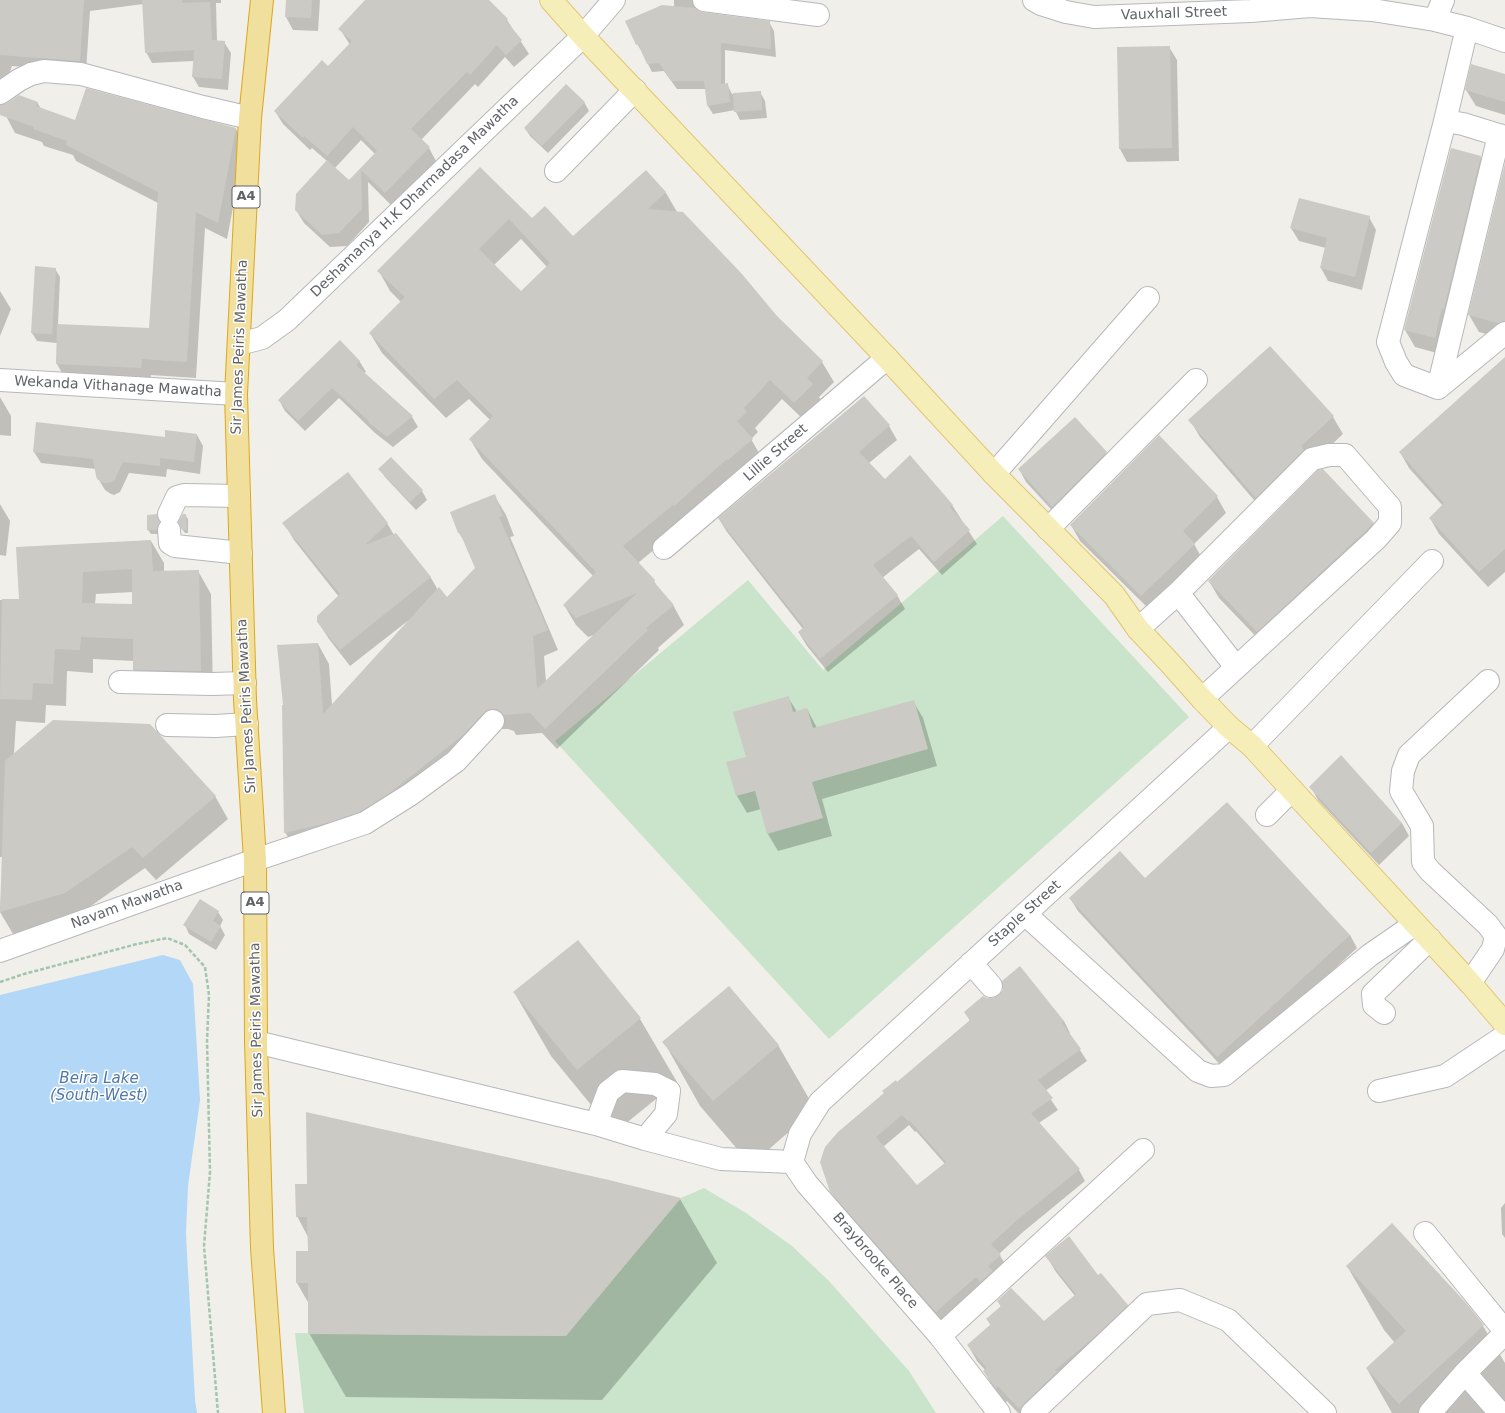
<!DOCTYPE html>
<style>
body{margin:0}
canvas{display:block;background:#f0efe9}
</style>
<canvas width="1505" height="1413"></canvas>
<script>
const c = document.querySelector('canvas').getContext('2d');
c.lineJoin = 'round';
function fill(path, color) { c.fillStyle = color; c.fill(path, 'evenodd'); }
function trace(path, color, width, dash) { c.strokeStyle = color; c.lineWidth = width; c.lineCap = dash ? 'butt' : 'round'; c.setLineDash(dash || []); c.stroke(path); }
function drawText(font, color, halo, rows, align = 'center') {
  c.font = font + ' "DejaVu Sans",sans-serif'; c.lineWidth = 3; c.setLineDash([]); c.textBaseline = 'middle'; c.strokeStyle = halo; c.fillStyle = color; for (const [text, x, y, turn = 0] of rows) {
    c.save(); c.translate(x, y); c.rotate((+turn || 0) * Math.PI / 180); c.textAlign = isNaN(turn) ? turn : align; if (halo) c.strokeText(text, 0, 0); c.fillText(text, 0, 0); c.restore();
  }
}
const green = new Path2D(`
 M 1003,516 L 1189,717 L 829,1039 L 555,741 L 748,580 L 823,670 Z
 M 704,1188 L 746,1213 L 792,1246 L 829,1281 L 909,1371 L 936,1413 L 304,1413 L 295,1333 L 485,1336 L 565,1336 L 681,1198 Z`);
const water = new Path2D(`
 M 163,955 L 180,960 L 193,984 L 200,1100 L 188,1186 L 186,1234 L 195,1400 L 197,1413 L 0,1413 L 0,995 Z`);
const shadow = new Path2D(`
 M 0,0 L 221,0 L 221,3 L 216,3 L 217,42 L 224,42 L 231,53 L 228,90 L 199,87 L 193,77 L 194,61 L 152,63 L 146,52 L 143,4 L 90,11 L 86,72 L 12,66 L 3,91 L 0,93 Z
 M 287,0 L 320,0 L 318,31 L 293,30 L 286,17 Z
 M 367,0 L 488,0 L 507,20 L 529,54 L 514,67 L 505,57 L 478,87 L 475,84 L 421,140 L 429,148 L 436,161 L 392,206 L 368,182 L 369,222 L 347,246 L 330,247 L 304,223 L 296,210 L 327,161 L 312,148 L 310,150 L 283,124 L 275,111 L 328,67 L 350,45 L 340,29 ZM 361,140 L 375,154 L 349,181 L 335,168 Z
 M 674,0 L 700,0 L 696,7 L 696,11 L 702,13 L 769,22 L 774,31 L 776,57 L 725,50 L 725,84 L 727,84 L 732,94 L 760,92 L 765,101 L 767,118 L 740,120 L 735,110 L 713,114 L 708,106 L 706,89 L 677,89 L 664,71 L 652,72 L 642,52 L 637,44 L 674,7 Z
 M 1169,47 L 1177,60 L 1179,161 L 1127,162 L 1120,149 Z
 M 1505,75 L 1505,115 L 1476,106 L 1466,90 Z
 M 37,102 L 41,109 L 75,122 L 236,129 L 245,145 L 227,239 L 205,228 L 196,378 L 151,375 L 150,384 L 66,380 L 57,364 L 57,343 L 37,341 L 32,333 L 55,269 L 60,277 L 58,325 L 150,329 L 158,203 L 76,161 L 73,155 L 44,146 L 42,142 L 15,133 L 6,116 Z
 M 584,102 L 589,111 L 548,153 L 530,136 L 525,128 Z
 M 1480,157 L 1490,174 L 1444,355 L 1415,347 L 1405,330 Z
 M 480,168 L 532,220 L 573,237 L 646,171 L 666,193 L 677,212 L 776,317 L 822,362 L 834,382 L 819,397 L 823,404 L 806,422 L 782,399 L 755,428 L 758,432 L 751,439 L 763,460 L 638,563 L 654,581 L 660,591 L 673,605 L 684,625 L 658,648 L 659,650 L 557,749 L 542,733 L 516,735 L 514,731 L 508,729 L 501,729 L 297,852 L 285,832 L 318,644 L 329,664 L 332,705 L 409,620 L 350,666 L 329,639 L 318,622 L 339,597 L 294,540 L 284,523 L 387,523 L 394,535 L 396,534 L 431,578 L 438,590 L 447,598 L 476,568 L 467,546 L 459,533 L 494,495 L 506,515 L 514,536 L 510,537 L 558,650 L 544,656 L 546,682 L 594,635 L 588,637 L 576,625 L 564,605 L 593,576 L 482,459 L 470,439 L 490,420 L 469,399 L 446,418 L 382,353 L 370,333 L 401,302 L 390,291 L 379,271 ZM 521,239 L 547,267 L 521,293 L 494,265 Z
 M 1505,168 L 1505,339 L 1479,332 L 1469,315 Z
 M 1369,217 L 1376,230 L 1362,290 L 1328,281 L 1321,268 L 1326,248 L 1299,241 L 1291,228 Z
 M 0,291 L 11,309 L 0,336 Z
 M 340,341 L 360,362 L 366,372 L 364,373 L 412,417 L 418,427 L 393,447 L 375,433 L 339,398 L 305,431 L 285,411 L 279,400 Z
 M 1505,359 L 1505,572 L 1488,587 L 1439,534 L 1430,518 L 1443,506 L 1409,468 L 1400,452 Z
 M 0,397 L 11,416 L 11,436 L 0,435 Z
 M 864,397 L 889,426 L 897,440 L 869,463 L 885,480 L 952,505 L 977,544 L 942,575 L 919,549 L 882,578 L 897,595 L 905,609 L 828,672 L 807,646 L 799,633 L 803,629 L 727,532 L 719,519 Z
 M 1333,417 L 1343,434 L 1311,464 L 1266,514 L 1200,437 L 1190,420 Z
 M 197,435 L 203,446 L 200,474 L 167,469 L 166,477 L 129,473 L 120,492 L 114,495 L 111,494 L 105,490 L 96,475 L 96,469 L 41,463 L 34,452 Z
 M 1106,453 L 1113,466 L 1060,519 L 1026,482 L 1019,469 Z
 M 391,459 L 422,491 L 427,500 L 416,510 L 385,477 L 380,469 Z
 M 1217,497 L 1226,513 L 1194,544 L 1203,560 L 1151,611 L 1080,541 L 1071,525 Z
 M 0,504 L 10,521 L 6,556 L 0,555 Z
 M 185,515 L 188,519 L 188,533 L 185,533 L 182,529 Z
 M 148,516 L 158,519 L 161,527 L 159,534 L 151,534 L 148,530 Z
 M 1373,523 L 1383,540 L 1267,648 L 1219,598 L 1209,581 Z
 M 151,541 L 164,563 L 164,572 L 198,571 L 211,594 L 213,693 L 147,692 L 134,670 L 134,661 L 93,659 L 93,673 L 67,671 L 66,706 L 46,705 L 45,723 L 16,721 L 14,754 L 215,796 L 228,819 L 156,880 L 145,868 L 78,915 L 13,934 L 0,912 L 3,857 L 0,857 L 0,600 L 20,600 ZM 133,592 L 133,605 L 95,604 L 96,594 Z
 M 788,697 L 797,712 L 807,709 L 817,728 L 913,701 L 923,718 L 937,766 L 822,799 L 832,836 L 778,851 L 768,834 L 761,809 L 747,813 L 737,796 L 727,763 L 747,758 Z
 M 1311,787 L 1402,823 L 1409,836 L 1379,865 L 1318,800 Z
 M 1070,898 L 1350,935 L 1357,948 L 1225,1070 L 1078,911 Z
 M 218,912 L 223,920 L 220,926 L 225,935 L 216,950 L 189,934 L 185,925 Z
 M 514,992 L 640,1019 L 677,1082 L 614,1133 L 551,1056 Z
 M 987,999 L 1064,1021 L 1070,1033 L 1069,1033 L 1087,1061 L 1045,1091 L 1058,1110 L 1039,1123 L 1079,1170 L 1085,1181 L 1023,1232 L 999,1254 L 1007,1267 L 943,1323 L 838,1203 L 831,1191 L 897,1083 L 970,1021 L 965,1012 ZM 909,1125 L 915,1132 L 916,1131 L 945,1164 L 917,1187 L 883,1147 Z
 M 664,1042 L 778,1045 L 815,1109 L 751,1165 L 700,1106 Z
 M 609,1181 L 680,1199 L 717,1263 L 602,1400 L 346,1397 L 309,1333 L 309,1304 L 297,1283 L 309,1252 L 308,1237 L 297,1216 Z
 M 1505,1203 L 1505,1238 L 1502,1234 L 1501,1208 Z
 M 1047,1257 L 1127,1305 L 1137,1321 L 1040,1413 L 1018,1413 L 1007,1401 L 1005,1403 L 993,1387 L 984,1371 L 985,1370 L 977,1361 L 968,1345 L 991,1326 L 987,1319 L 1001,1307 L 998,1301 L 1044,1322 L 1075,1296 L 1056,1272 Z
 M 1347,1266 L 1466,1305 L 1483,1326 L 1505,1363 L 1505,1404 L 1495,1413 L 1392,1413 L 1367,1369 L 1395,1343 L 1384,1330 Z`);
const building = new Path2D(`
 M 0,0 L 84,0 L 80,61 L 0,55 Z
 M 142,0 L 182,0 L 182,3 L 210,2 L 212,40 L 225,41 L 222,79 L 192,77 L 194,50 L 145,53 Z
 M 286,0 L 312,0 L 311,18 L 285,17 Z
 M 365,0 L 489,0 L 508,19 L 506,21 L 522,40 L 506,55 L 497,45 L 470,75 L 467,72 L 411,129 L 430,147 L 385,193 L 361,170 L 362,209 L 339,233 L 322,235 L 295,210 L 296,194 L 327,160 L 349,180 L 377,151 L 353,127 L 327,156 L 304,136 L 303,138 L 274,111 L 322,60 L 328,66 L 352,41 L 338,29 Z
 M 662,5 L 695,8 L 702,12 L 770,21 L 771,49 L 721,43 L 721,84 L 728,83 L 730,102 L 707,106 L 704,81 L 671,81 L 659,63 L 647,64 L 638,44 L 636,45 L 625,21 Z
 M 1170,46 L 1172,148 L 1119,149 L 1117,47 Z
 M 1471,64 L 1505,74 L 1505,102 L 1465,90 Z
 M 566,84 L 585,102 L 542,146 L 524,128 Z
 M 86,88 L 236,128 L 218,223 L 196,212 L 187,362 L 142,359 L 141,368 L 56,364 L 57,324 L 149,328 L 158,192 L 66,145 L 67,141 L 33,129 L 34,127 L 0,115 L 0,105 L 7,103 L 19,95 L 38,102 L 36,106 L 75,120 Z
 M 761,91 L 762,110 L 734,112 L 733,93 Z
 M 1451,148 L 1481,156 L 1444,309 L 1442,308 L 1435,338 L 1404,330 Z
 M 1505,163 L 1505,321 L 1497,323 L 1468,315 Z
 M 480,167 L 532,218 L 545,206 L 573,236 L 646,170 L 666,192 L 648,209 L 683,212 L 742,274 L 777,316 L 823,361 L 807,378 L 813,384 L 794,403 L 770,380 L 744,408 L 747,412 L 737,421 L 753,439 L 728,460 L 727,459 L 674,506 L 673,505 L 623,546 L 655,580 L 654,582 L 674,605 L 646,628 L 648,630 L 545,729 L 530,713 L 504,715 L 501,712 L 496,709 L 489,709 L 484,713 L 463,735 L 387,795 L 360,812 L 327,823 L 284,833 L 282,705 L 283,705 L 277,645 L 318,643 L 323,714 L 439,587 L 447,597 L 475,568 L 460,533 L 458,533 L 450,512 L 495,494 L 503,516 L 499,517 L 548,630 L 533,636 L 537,689 L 637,593 L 576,618 L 563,605 L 596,572 L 469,439 L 493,416 L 457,380 L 434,399 L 369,333 L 405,297 L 377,271 ZM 509,219 L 550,263 L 521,291 L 479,249 Z
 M 1299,198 L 1370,216 L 1355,277 L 1320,268 L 1327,238 L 1290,228 Z
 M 35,266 L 56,268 L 52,334 L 31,333 Z
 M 340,340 L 360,361 L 356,365 L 413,416 L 387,437 L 368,422 L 369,421 L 332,388 L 298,421 L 278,400 Z
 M 1270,346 L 1334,416 L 1301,446 L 1304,450 L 1256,498 L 1188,420 Z
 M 1505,357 L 1505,549 L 1479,572 L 1429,518 L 1444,503 L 1399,452 Z
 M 864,396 L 890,425 L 859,452 L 885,479 L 910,455 L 953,505 L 950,507 L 970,530 L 934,562 L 911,536 L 873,565 L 898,595 L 820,659 L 798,632 L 804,627 L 718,518 Z
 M 1075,417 L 1107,452 L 1052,507 L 1018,469 Z
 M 36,422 L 165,437 L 165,430 L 197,434 L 194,462 L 160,458 L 160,466 L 123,462 L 114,481 L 107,483 L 103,483 L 97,479 L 96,476 L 93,459 L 33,452 Z
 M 1159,435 L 1218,496 L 1183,531 L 1195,544 L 1141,596 L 1070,525 Z
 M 391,457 L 423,490 L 410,502 L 378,469 Z
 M 1323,469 L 1374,523 L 1257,632 L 1208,581 L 1318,470 Z
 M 348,472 L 388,523 L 365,545 L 396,533 L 431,577 L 340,650 L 317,622 L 317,616 L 340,594 L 282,523 Z
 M 157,514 L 160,522 L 157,530 L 147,530 L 147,515 Z
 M 183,514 L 186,514 L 187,530 L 182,530 L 178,522 Z
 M 151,540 L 153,571 L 199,570 L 201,671 L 133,670 L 133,639 L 81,637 L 80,650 L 55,649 L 53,684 L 33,683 L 32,700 L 0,699 L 2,599 L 19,599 L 16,547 ZM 132,569 L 132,604 L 82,603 L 83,572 Z
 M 789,696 L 793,712 L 807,708 L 813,728 L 914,700 L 928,749 L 812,782 L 823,818 L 767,834 L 755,791 L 736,796 L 726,762 L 746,757 L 733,712 Z
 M 53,720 L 150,724 L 216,796 L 143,858 L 132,847 L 65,893 L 0,912 L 5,761 Z
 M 1341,755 L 1402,823 L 1371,853 L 1309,787 Z
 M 1227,802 L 1350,935 L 1217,1057 L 1069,898 L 1120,851 L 1145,878 Z
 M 200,899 L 219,911 L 213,921 L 221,926 L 211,942 L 183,925 Z
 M 578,940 L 641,1018 L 577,1070 L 513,992 Z
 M 1020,966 L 1064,1021 L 1062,1023 L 1081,1049 L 1038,1080 L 1053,1098 L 1031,1113 L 1080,1169 L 1016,1221 L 991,1244 L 1001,1255 L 988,1266 L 993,1271 L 980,1282 L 976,1277 L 936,1312 L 830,1192 L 820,1162 L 825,1147 L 838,1132 L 884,1093 L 882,1091 L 896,1080 L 897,1082 L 970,1020 L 964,1012 L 983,996 L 987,998 L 993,998 L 999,995 L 1003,990 L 1002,981 ZM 902,1115 L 908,1121 L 909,1120 L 946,1162 L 917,1185 L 876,1137 Z
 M 729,986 L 779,1045 L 713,1101 L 662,1042 Z
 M 306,1112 L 609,1180 L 681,1198 L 566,1336 L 308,1334 L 308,1283 L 296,1283 L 296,1251 L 308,1251 L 307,1217 L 296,1217 L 295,1184 L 307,1184 Z
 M 1392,1223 L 1467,1304 L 1484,1325 L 1399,1404 L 1366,1368 L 1406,1331 L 1346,1266 Z
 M 1069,1236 L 1098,1275 L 1101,1273 L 1128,1305 L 1099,1333 L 1055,1370 L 1057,1372 L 1019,1409 L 998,1386 L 996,1388 L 983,1371 L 987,1368 L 967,1345 L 991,1324 L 986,1319 L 1001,1306 L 997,1301 L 1011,1288 L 1044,1321 L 1076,1294 L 1045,1256 Z`);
const path = new Path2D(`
 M 0,982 L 24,974 L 137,944 L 167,938 L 185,945 L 205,967 L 209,995 L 207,1041 L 210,1172 L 204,1246 L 218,1413`);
const minor = new Path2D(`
 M 704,0 L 818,15
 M 1034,0 L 1041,4 L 1066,12 L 1094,17 L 1251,11 L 1310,6 L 1372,10 L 1435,20 L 1467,28 L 1505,41
 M 1435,20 L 1443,0
 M 1467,28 L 1445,121 L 1388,342 L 1396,362 L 1404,375 L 1438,388 L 1499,135
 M 0,93 L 19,80 L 31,74 L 44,71 L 81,74 L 203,107 L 250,118
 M 1445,121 L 1463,124 L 1505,137
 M 556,171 L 635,90
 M 239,344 L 262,338 L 287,320 L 583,36 L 614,0
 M 0,380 L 236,394
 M 1438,388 L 1505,333
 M 994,474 L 1148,298
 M 169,514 L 177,497 L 184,495 L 239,496
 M 1048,529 L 1196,380
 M 169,530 L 170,543 L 175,546 L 241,553
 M 664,548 L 887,358
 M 1178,593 L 1236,667
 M 1138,629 L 1178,593 L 1312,459 L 1329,455 L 1345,455 L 1390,507 L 1390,523 L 1376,539 L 1202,699
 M 120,682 L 212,684 L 245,683
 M 167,725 L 216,726 L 247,724
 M 1252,746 L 1432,561
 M 1267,815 L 1292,790
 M 1025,914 L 1198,1071 L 1211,1076 L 1224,1075 L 1370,955 L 1415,924
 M 0,951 L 255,860 L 365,823 L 411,794 L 456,761 L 493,721
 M 971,963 L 991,986
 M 1470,983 L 1493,949 L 1496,936 L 1488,925 L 1430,871 L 1423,862 L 1422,826 L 1401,791 L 1403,771 L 1409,755 L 1488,681
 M 1384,1013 L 1374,1005 L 1373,994 L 1430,939
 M 256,1042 L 596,1124 L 645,1139 L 721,1159 L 792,1162
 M 1379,1091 L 1445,1076 L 1505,1036
 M 596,1124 L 608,1092 L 622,1081 L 655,1084 L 669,1091 L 666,1114 L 645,1139
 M 1425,1233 L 1505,1331
 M 940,1336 L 1143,1150
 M 1465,1373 L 1500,1413
 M 999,1413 L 940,1336 L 807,1184 L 792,1162 L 800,1134 L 820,1102 L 1229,727
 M 1032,1413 L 1147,1304 L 1180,1300 L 1228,1320 L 1325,1413
 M 1430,1413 L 1465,1373 L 1505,1333`);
const major = new Path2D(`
 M 551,0 L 583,36 L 887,358 L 994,474 L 1114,595 L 1138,629 L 1169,662 L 1202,699 L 1229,727 L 1252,746 L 1292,790 L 1470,983 L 1505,1024`);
const highway = new Path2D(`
 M 262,0 L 250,118 L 236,394 L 245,700 L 255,860 L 256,1042 L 262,1248 L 274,1413`);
const shields = [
 [246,197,28],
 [255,903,28]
];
const shieldNames = [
 ["A4",246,197],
 ["A4",255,903]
];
const streetNames = [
 ["Vauxhall Street",1174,14,-2],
 ["Deshamanya H.K Dharmadasa Mawatha",415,197,-44],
 ["Sir James Peiris Mawatha",240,347,-88],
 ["Wekanda Vithanage Mawatha",118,387,3],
 ["Lillie Street",776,453,-41],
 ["Sir James Peiris Mawatha",247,706,-93],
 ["Navam Mawatha",127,905,-20],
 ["Staple Street",1025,914,-42],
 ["Sir James Peiris Mawatha",257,1030,-91],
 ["Braybrooke Place",875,1261,49]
];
const waterNames = [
 ["Beira Lake",99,1079],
 ["(South-West)",99,1096]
];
fill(green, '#c9e4ca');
fill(water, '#b3d7f6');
fill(shadow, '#0003');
fill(building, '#cccac5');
trace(minor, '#b6b8bb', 24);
trace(major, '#e2c670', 24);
trace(highway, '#dea71b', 24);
trace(path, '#a2c5ae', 2.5, [4, 2]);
trace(minor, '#fff', 22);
trace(major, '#f6eeb8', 22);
trace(highway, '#f1df9e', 22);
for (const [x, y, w] of shields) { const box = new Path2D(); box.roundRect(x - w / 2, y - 11, w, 22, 3); c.fillStyle = '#fff'; c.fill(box); trace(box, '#606367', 1); }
drawText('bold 13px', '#606367', null, shieldNames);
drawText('14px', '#606367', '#fff', streetNames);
drawText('italic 15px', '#5078a7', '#fff', waterNames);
</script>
